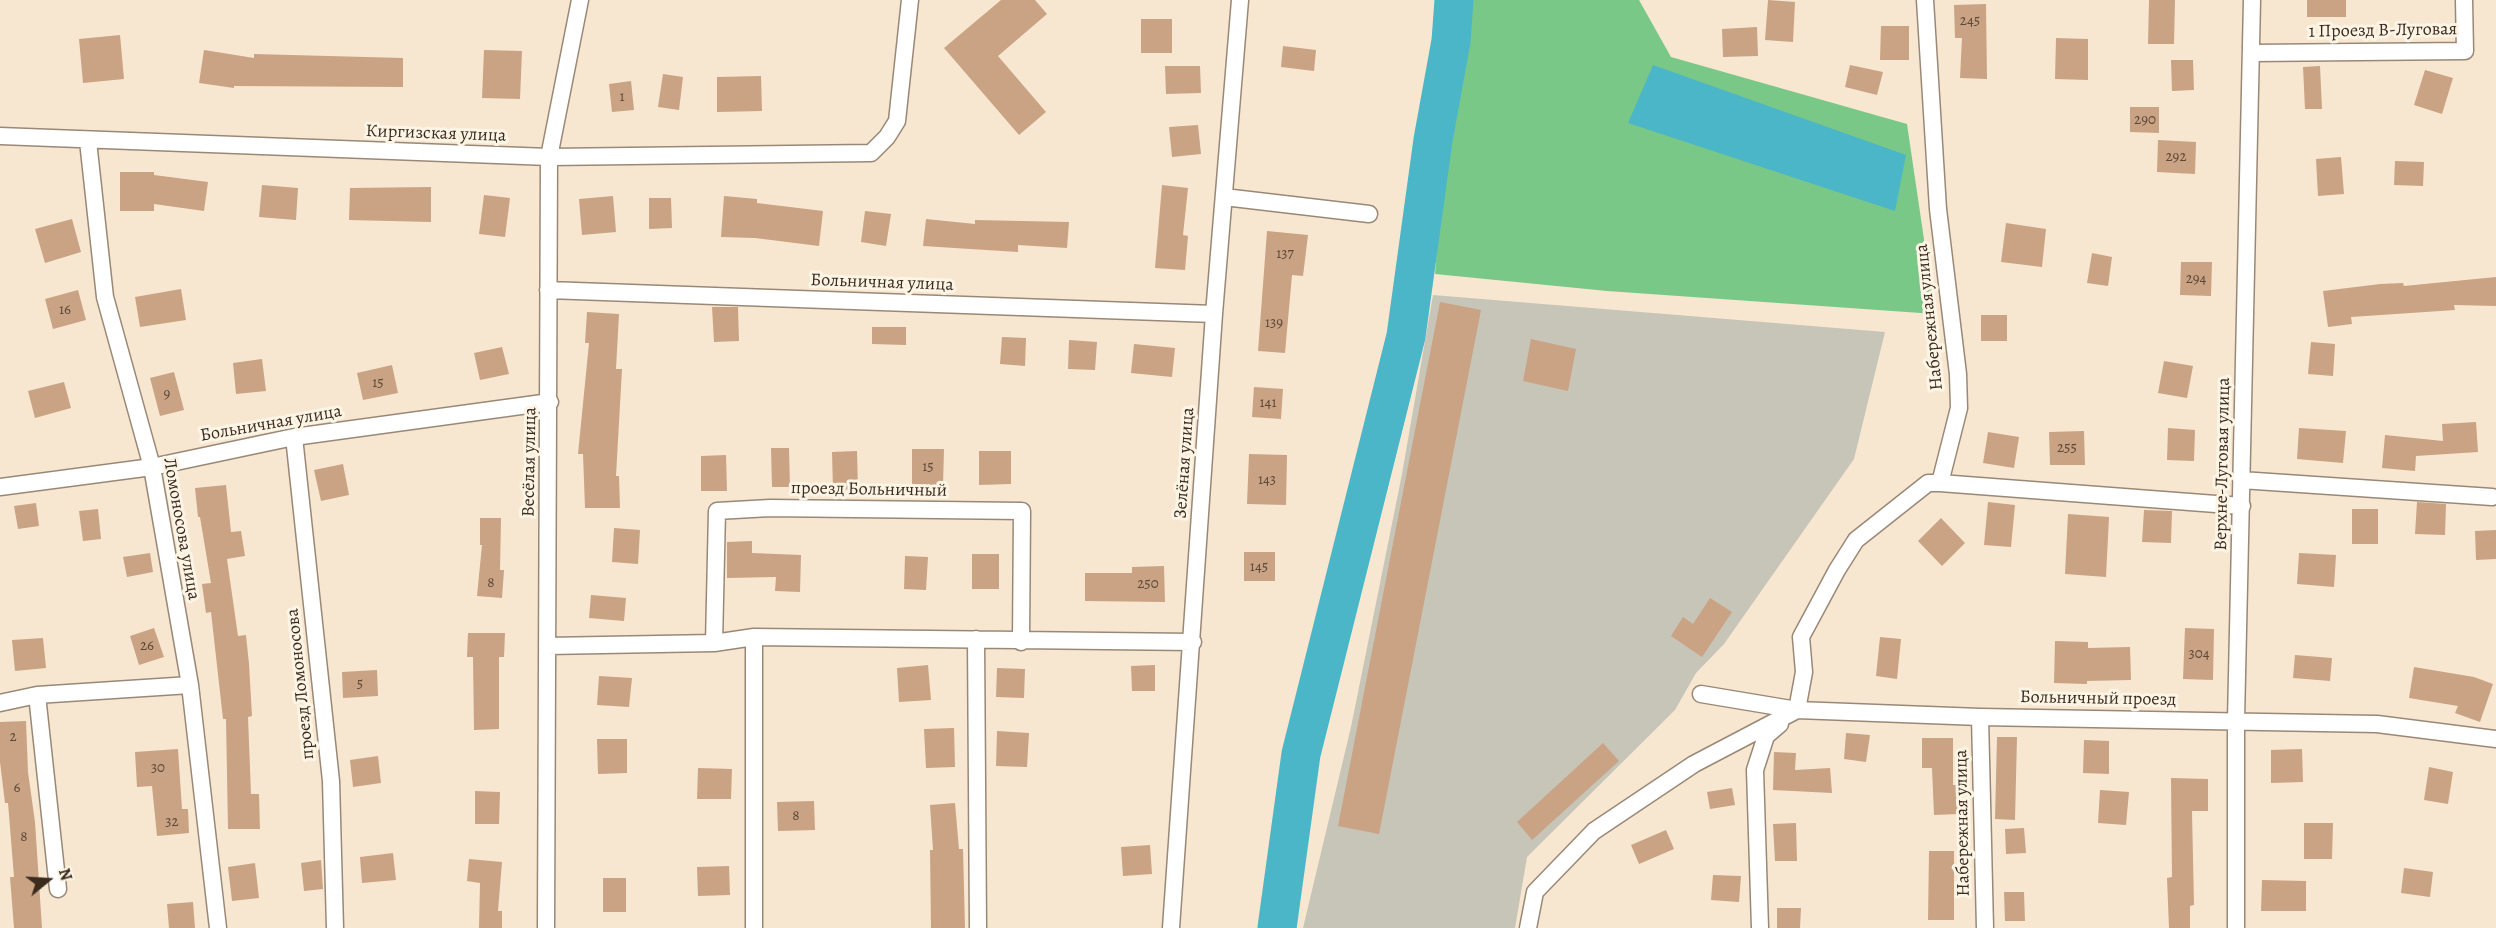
<!DOCTYPE html>
<meta charset="utf-8">
<style>
body{margin:0}
#map{position:relative;width:2496px;height:928px;overflow:hidden;background:#f8e7d0;font-family:Alegreya,serif}
canvas{display:block}
.north{position:absolute;left:18px;top:850px;width:60px;height:60px;-webkit-text-stroke:4px #fcf5e5;paint-order:stroke;rotate:72deg;font-size:16px;font-weight:700;line-height:24px;text-align:center;color:#3b2a1e}
.north::after{content:'';display:block;margin:auto;width:21px;height:27px;background:#3b2a1e;clip-path:polygon(50% 0,100% 100%,50% 72%,0 100%)}
</style>
<div id="map">
<canvas width="2496" height="928"></canvas>
<div class="north">N</div>
</div>
<script>
const c = document.querySelector('canvas').getContext('2d');
c.lineJoin = 'round';
function fill(path, color) { c.fillStyle = color; c.fill(path, 'evenodd'); }
function trace(path, color, width, dash) { c.strokeStyle = color; c.lineWidth = width; c.lineCap = dash ? 'butt' : 'round'; c.setLineDash(dash || []); c.stroke(path); }
function drawText(font, color, halo, rows, align = 'center') {
  c.font = font + ' Alegreya,serif'; c.lineWidth = 6; c.setLineDash([]); c.textBaseline = 'middle'; c.strokeStyle = halo; c.fillStyle = color; for (const [text, x, y, turn = 0] of rows) {
    c.save(); c.translate(x, y); c.rotate((+turn || 0) * Math.PI / 180); c.textAlign = isNaN(turn) ? turn : align; if (halo) c.strokeText(text, 0, 0); c.fillText(text, 0, 0); c.restore();
  }
}
const industrial = new Path2D(`
 M 1433,295 L 1885,332 L 1854,459 L 1724,644 L 1696,673 L 1675,710 L 1527,857 L 1515,928 L 1303,928 L 1351,727 L 1402,474 Z`);
const green = new Path2D(`
 M 1457,0 L 1639,0 L 1671,57 L 1907,124 L 1935,314 L 1607,291 L 1435,274 Z`);
const water = new Path2D(`
 M 1653,65 L 1906,155 L 1895,211 L 1628,123 Z`);
const river = new Path2D(`
 M 1277,928 L 1301,754 L 1406,336 L 1433,140 L 1451,41 L 1454,0`);
const building = new Path2D(`
 M 1001,0 L 1035,0 L 1047,14 L 998,56 L 1046,112 L 1019,135 L 944,48 Z
 M 1768,0 L 1795,2 L 1793,42 L 1765,40 Z
 M 2149,0 L 2175,0 L 2174,44 L 2148,44 Z
 M 2307,0 L 2346,0 L 2346,17 L 2307,17 Z
 M 1986,4 L 1987,79 L 1960,78 L 1962,38 L 1955,38 L 1954,5 Z
 M 1141,19 L 1172,19 L 1172,53 L 1141,53 Z
 M 1881,26 L 1909,26 L 1909,60 L 1880,60 Z
 M 1757,27 L 1758,56 L 1723,57 L 1722,29 Z
 M 120,35 L 124,79 L 83,83 L 79,39 Z
 M 2056,38 L 2088,39 L 2088,80 L 2055,79 Z
 M 1283,46 L 1316,50 L 1314,71 L 1281,67 Z
 M 204,50 L 254,58 L 254,54 L 403,58 L 403,87 L 234,86 L 234,88 L 199,83 Z
 M 484,50 L 522,51 L 520,99 L 482,98 Z
 M 2171,60 L 2193,60 L 2194,90 L 2172,91 Z
 M 1850,65 L 1883,72 L 1877,95 L 1845,87 Z
 M 1165,66 L 1200,66 L 1201,93 L 1166,94 Z
 M 2320,66 L 2322,109 L 2305,109 L 2303,67 Z
 M 2425,70 L 2453,78 L 2442,114 L 2414,105 Z
 M 663,74 L 683,77 L 679,110 L 658,107 Z
 M 761,76 L 762,111 L 717,112 L 717,77 Z
 M 631,81 L 634,110 L 612,112 L 609,84 Z
 M 2130,107 L 2159,107 L 2159,133 L 2130,132 Z
 M 1198,125 L 1201,154 L 1172,157 L 1169,127 Z
 M 2158,140 L 2196,142 L 2195,174 L 2157,172 Z
 M 2341,157 L 2344,194 L 2318,196 L 2316,159 Z
 M 2395,161 L 2424,162 L 2423,186 L 2394,185 Z
 M 120,172 L 154,172 L 154,175 L 208,182 L 204,211 L 154,204 L 154,211 L 120,211 Z
 M 262,185 L 298,188 L 296,220 L 259,217 Z
 M 1162,185 L 1188,188 L 1183,235 L 1188,236 L 1185,270 L 1155,268 Z
 M 431,187 L 431,222 L 349,220 L 350,188 Z
 M 484,195 L 510,198 L 505,237 L 479,234 Z
 M 613,196 L 616,232 L 582,235 L 579,199 Z
 M 724,196 L 757,199 L 757,203 L 823,211 L 819,246 L 755,238 L 721,237 Z
 M 649,198 L 671,198 L 672,228 L 649,229 Z
 M 865,211 L 891,214 L 886,246 L 861,242 Z
 M 72,219 L 81,252 L 45,263 L 35,229 Z
 M 926,219 L 975,224 L 975,220 L 1069,222 L 1067,248 L 1018,245 L 1018,252 L 923,246 Z
 M 2006,223 L 2046,229 L 2042,267 L 2001,262 Z
 M 1267,231 L 1308,235 L 1303,276 L 1292,275 L 1285,353 L 1258,351 Z
 M 2092,253 L 2112,257 L 2108,286 L 2087,283 Z
 M 2181,262 L 2212,262 L 2211,296 L 2180,295 Z
 M 2496,277 L 2496,306 L 2454,305 L 2455,310 L 2351,317 L 2352,324 L 2328,327 L 2323,291 L 2380,284 L 2403,283 L 2404,286 Z
 M 181,289 L 186,320 L 140,327 L 135,297 Z
 M 78,290 L 86,320 L 53,329 L 45,299 Z
 M 1440,302 L 1481,310 L 1379,834 L 1338,826 Z
 M 712,307 L 738,307 L 739,341 L 714,342 Z
 M 587,312 L 619,314 L 616,369 L 622,369 L 616,476 L 619,476 L 620,508 L 585,508 L 583,454 L 578,454 L 589,343 L 585,343 Z
 M 1981,315 L 2007,315 L 2007,341 L 1981,341 Z
 M 872,327 L 906,327 L 906,345 L 872,344 Z
 M 1002,337 L 1026,338 L 1025,366 L 1000,364 Z
 M 1531,339 L 1576,349 L 1568,391 L 1523,381 Z
 M 1069,340 L 1097,342 L 1095,370 L 1068,369 Z
 M 2311,342 L 2335,344 L 2333,376 L 2308,374 Z
 M 1134,344 L 1175,348 L 1172,377 L 1131,373 Z
 M 502,347 L 509,374 L 480,380 L 474,353 Z
 M 262,359 L 266,391 L 236,394 L 233,363 Z
 M 2164,361 L 2193,366 L 2187,398 L 2158,393 Z
 M 392,365 L 398,393 L 363,400 L 357,373 Z
 M 174,372 L 184,410 L 160,416 L 150,378 Z
 M 64,382 L 71,408 L 35,418 L 28,391 Z
 M 1254,387 L 1283,389 L 1281,419 L 1252,417 Z
 M 2476,422 L 2478,452 L 2416,456 L 2415,471 L 2382,468 L 2385,435 L 2443,441 L 2442,424 Z
 M 2168,428 L 2195,430 L 2194,461 L 2167,460 Z
 M 2299,428 L 2346,431 L 2343,463 L 2297,459 Z
 M 2084,431 L 2085,465 L 2050,465 L 2049,432 Z
 M 1988,432 L 2019,437 L 2014,468 L 1983,463 Z
 M 771,448 L 789,448 L 790,487 L 772,487 Z
 M 912,449 L 944,449 L 943,486 L 912,486 Z
 M 857,451 L 858,489 L 833,490 L 832,452 Z
 M 979,451 L 1011,451 L 1011,484 L 979,485 Z
 M 1249,454 L 1287,455 L 1286,505 L 1247,504 Z
 M 726,455 L 727,491 L 701,491 L 701,456 Z
 M 343,464 L 349,495 L 321,501 L 314,470 Z
 M 226,485 L 231,532 L 241,531 L 245,556 L 227,559 L 238,636 L 246,635 L 249,664 L 252,716 L 248,717 L 251,794 L 259,794 L 260,829 L 228,829 L 226,719 L 223,719 L 211,612 L 206,613 L 202,584 L 211,583 L 200,517 L 198,517 L 195,488 Z
 M 1988,502 L 2015,505 L 2011,547 L 1984,545 Z
 M 2417,502 L 2446,504 L 2445,535 L 2415,534 Z
 M 36,503 L 39,526 L 18,529 L 14,506 Z
 M 98,509 L 101,539 L 83,541 L 79,511 Z
 M 2352,509 L 2378,509 L 2378,544 L 2352,544 Z
 M 2144,510 L 2172,511 L 2171,543 L 2142,542 Z
 M 2068,514 L 2109,517 L 2106,577 L 2065,574 Z
 M 480,518 L 501,518 L 500,570 L 504,570 L 502,598 L 477,596 L 482,545 L 480,545 Z
 M 1941,518 L 1965,543 L 1942,566 L 1918,541 Z
 M 614,528 L 640,530 L 638,564 L 612,562 Z
 M 2496,530 L 2496,559 L 2476,560 L 2475,531 Z
 M 752,541 L 752,553 L 801,555 L 800,592 L 775,591 L 776,577 L 727,578 L 727,542 Z
 M 1244,552 L 1275,552 L 1275,581 L 1244,581 Z
 M 150,553 L 153,572 L 127,577 L 123,557 Z
 M 2299,553 L 2336,555 L 2334,587 L 2297,584 Z
 M 972,554 L 999,554 L 999,589 L 972,589 Z
 M 905,556 L 928,557 L 926,590 L 904,589 Z
 M 1164,566 L 1165,602 L 1085,601 L 1085,573 L 1132,573 L 1132,567 Z
 M 591,595 L 626,598 L 624,621 L 589,618 Z
 M 1710,598 L 1732,612 L 1702,657 L 1671,636 L 1683,617 L 1693,624 Z
 M 154,628 L 164,657 L 139,665 L 130,636 Z
 M 2185,628 L 2214,629 L 2213,680 L 2183,679 Z
 M 468,633 L 505,633 L 504,657 L 499,657 L 499,729 L 474,730 L 473,657 L 467,657 Z
 M 1880,637 L 1901,639 L 1897,679 L 1876,676 Z
 M 43,638 L 46,668 L 15,671 L 12,640 Z
 M 2055,641 L 2088,642 L 2088,648 L 2130,647 L 2131,680 L 2087,681 L 2087,684 L 2054,683 Z
 M 2295,655 L 2332,658 L 2330,681 L 2293,678 Z
 M 928,665 L 931,700 L 899,702 L 897,668 Z
 M 1155,665 L 1155,691 L 1132,691 L 1131,666 Z
 M 2414,667 L 2474,677 L 2493,684 L 2480,722 L 2455,713 L 2458,706 L 2409,698 Z
 M 997,668 L 1025,669 L 1024,698 L 996,697 Z
 M 377,670 L 378,696 L 343,698 L 342,672 Z
 M 599,676 L 632,678 L 629,707 L 597,705 Z
 M 26,721 L 28,772 L 35,822 L 42,928 L 14,928 L 10,877 L 14,877 L 8,803 L 5,803 L 0,762 L 0,722 Z
 M 954,728 L 955,767 L 926,768 L 924,729 Z
 M 997,731 L 1029,733 L 1027,767 L 996,766 Z
 M 1846,733 L 1870,735 L 1866,762 L 1844,759 Z
 M 1997,737 L 2017,737 L 2015,820 L 1995,819 Z
 M 1922,738 L 1953,738 L 1953,785 L 1956,785 L 1958,814 L 1934,815 L 1932,768 L 1922,768 Z
 M 597,739 L 627,739 L 627,773 L 598,774 Z
 M 2084,740 L 2109,741 L 2109,774 L 2083,773 Z
 M 1603,743 L 1619,761 L 1532,840 L 1517,822 Z
 M 178,749 L 182,809 L 188,809 L 189,833 L 157,836 L 152,786 L 137,787 L 135,752 Z
 M 2302,749 L 2303,782 L 2271,783 L 2271,750 Z
 M 1774,752 L 1796,753 L 1795,770 L 1830,768 L 1832,793 L 1773,790 Z
 M 378,756 L 381,783 L 353,787 L 350,760 Z
 M 2429,767 L 2453,772 L 2448,804 L 2424,800 Z
 M 698,768 L 732,769 L 731,799 L 697,799 Z
 M 2171,778 L 2208,779 L 2208,811 L 2192,811 L 2194,905 L 2190,906 L 2190,928 L 2169,928 L 2167,878 L 2172,877 Z
 M 1732,788 L 1735,805 L 1710,809 L 1707,792 Z
 M 2100,790 L 2129,792 L 2126,825 L 2098,823 Z
 M 475,791 L 500,792 L 499,824 L 475,824 Z
 M 814,801 L 815,830 L 778,831 L 777,802 Z
 M 955,803 L 959,849 L 963,849 L 965,928 L 931,928 L 930,850 L 933,850 L 930,805 Z
 M 1796,823 L 1797,861 L 1775,861 L 1773,824 Z
 M 2304,823 L 2333,823 L 2332,859 L 2304,859 Z
 M 2024,828 L 2026,853 L 2006,854 L 2005,829 Z
 M 1666,830 L 1674,849 L 1639,864 L 1631,845 Z
 M 1150,845 L 1152,874 L 1123,876 L 1121,847 Z
 M 1929,851 L 1954,851 L 1954,920 L 1928,920 Z
 M 393,853 L 396,880 L 362,883 L 360,857 Z
 M 469,859 L 502,862 L 498,911 L 502,911 L 502,928 L 479,928 L 480,883 L 467,881 Z
 M 321,860 L 323,889 L 304,891 L 301,863 Z
 M 255,863 L 259,898 L 232,901 L 228,867 Z
 M 729,866 L 730,895 L 698,896 L 697,867 Z
 M 2404,868 L 2433,872 L 2430,897 L 2401,893 Z
 M 1713,875 L 1741,876 L 1739,902 L 1711,900 Z
 M 603,878 L 626,878 L 626,912 L 603,912 Z
 M 2262,880 L 2306,881 L 2306,911 L 2261,911 Z
 M 2004,892 L 2024,892 L 2025,921 L 2005,921 Z
 M 193,902 L 195,928 L 169,928 L 167,904 Z
 M 1777,908 L 1801,908 L 1800,928 L 1777,928 Z`);
const street = new Path2D(`
 M 2252,53 L 2465,51 L 2464,0
 M 0,136 L 549,157 L 871,153 L 887,137 L 897,121 L 910,0
 M 88,141 L 105,297 L 152,467 L 190,685 L 218,928
 M 1224,197 L 1369,214
 M 548,290 L 1214,314
 M 294,437 L 331,781 L 335,928
 M 2241,480 L 2492,497
 M 1940,483 L 2242,506
 M 0,487 L 152,467 L 294,437 L 550,402
 M 754,637 L 754,928
 M 976,639 L 978,928
 M 714,643 L 717,511 L 770,508 L 1022,511 L 1021,642
 M 547,646 L 714,643 L 754,637 L 1193,642
 M 1701,694 L 1797,710 L 1980,717 L 2377,724 L 2496,739
 M 37,695 L 58,889
 M 0,703 L 37,695 L 190,685
 M 1797,710 L 1804,672 L 1801,637 L 1837,570 L 1856,540 L 1928,483 L 1940,483 L 1959,408 L 1958,374 L 1938,209 L 1925,0
 M 1980,717 L 1985,928
 M 546,928 L 549,157 L 580,0
 M 1171,928 L 1214,314 L 1240,0
 M 1528,928 L 1535,892 L 1594,831 L 1694,764 L 1797,710
 M 1760,928 L 1755,770 L 1766,736 L 1780,724
 M 2236,928 L 2236,720 L 2252,0`);
const numberNames = [
 ["245",1970,21],
 ["1",622,97],
 ["290",2145,120],
 ["292",2176,157],
 ["137",1285,254],
 ["294",2196,279],
 ["16",65,310],
 ["139",1274,323],
 ["15",378,383],
 ["9",167,394],
 ["141",1268,403],
 ["255",2067,448],
 ["15",928,467],
 ["143",1267,480],
 ["145",1259,567],
 ["8",491,583],
 ["250",1148,584],
 ["26",147,646],
 ["304",2199,654],
 ["5",360,684],
 ["2",13,737],
 ["30",158,768],
 ["6",17,788],
 ["8",796,816],
 ["32",172,822],
 ["8",24,837]
];
const streetNames = [
 ["1 Проезд В-Луговая",2383,31,-1],
 ["Киргизская улица",436,134,2],
 ["Больничная улица",882,283,2],
 ["Набережная улица",1930,317,-96],
 ["Больничная улица",271,424,-10],
 ["Весёлая улица",530,462,-89],
 ["Зелёная улица",1185,463,-86],
 ["Верхне-Луговая улица",2223,464,-89],
 ["проезд Больничный",869,490,1],
 ["Ломоносова улица",181,529,80],
 ["проезд Ломоносова",301,684,-96],
 ["Больничный проезд",2098,699,1],
 ["Набережная улица",1963,823,-91]
];
fill(industrial, '#c6c5b8');
fill(green, '#7ac887');
fill(water, '#4bb6c7');
trace(river, '#4bb6c7', 39);
fill(building, '#c9a384');
trace(street, '#9a8877', 19);
trace(street, '#fff', 16);
drawText('15px', '#5e4838', null, numberNames);
drawText('18px', '#3b2a1e', '#fcf5e5', streetNames);
</script>
